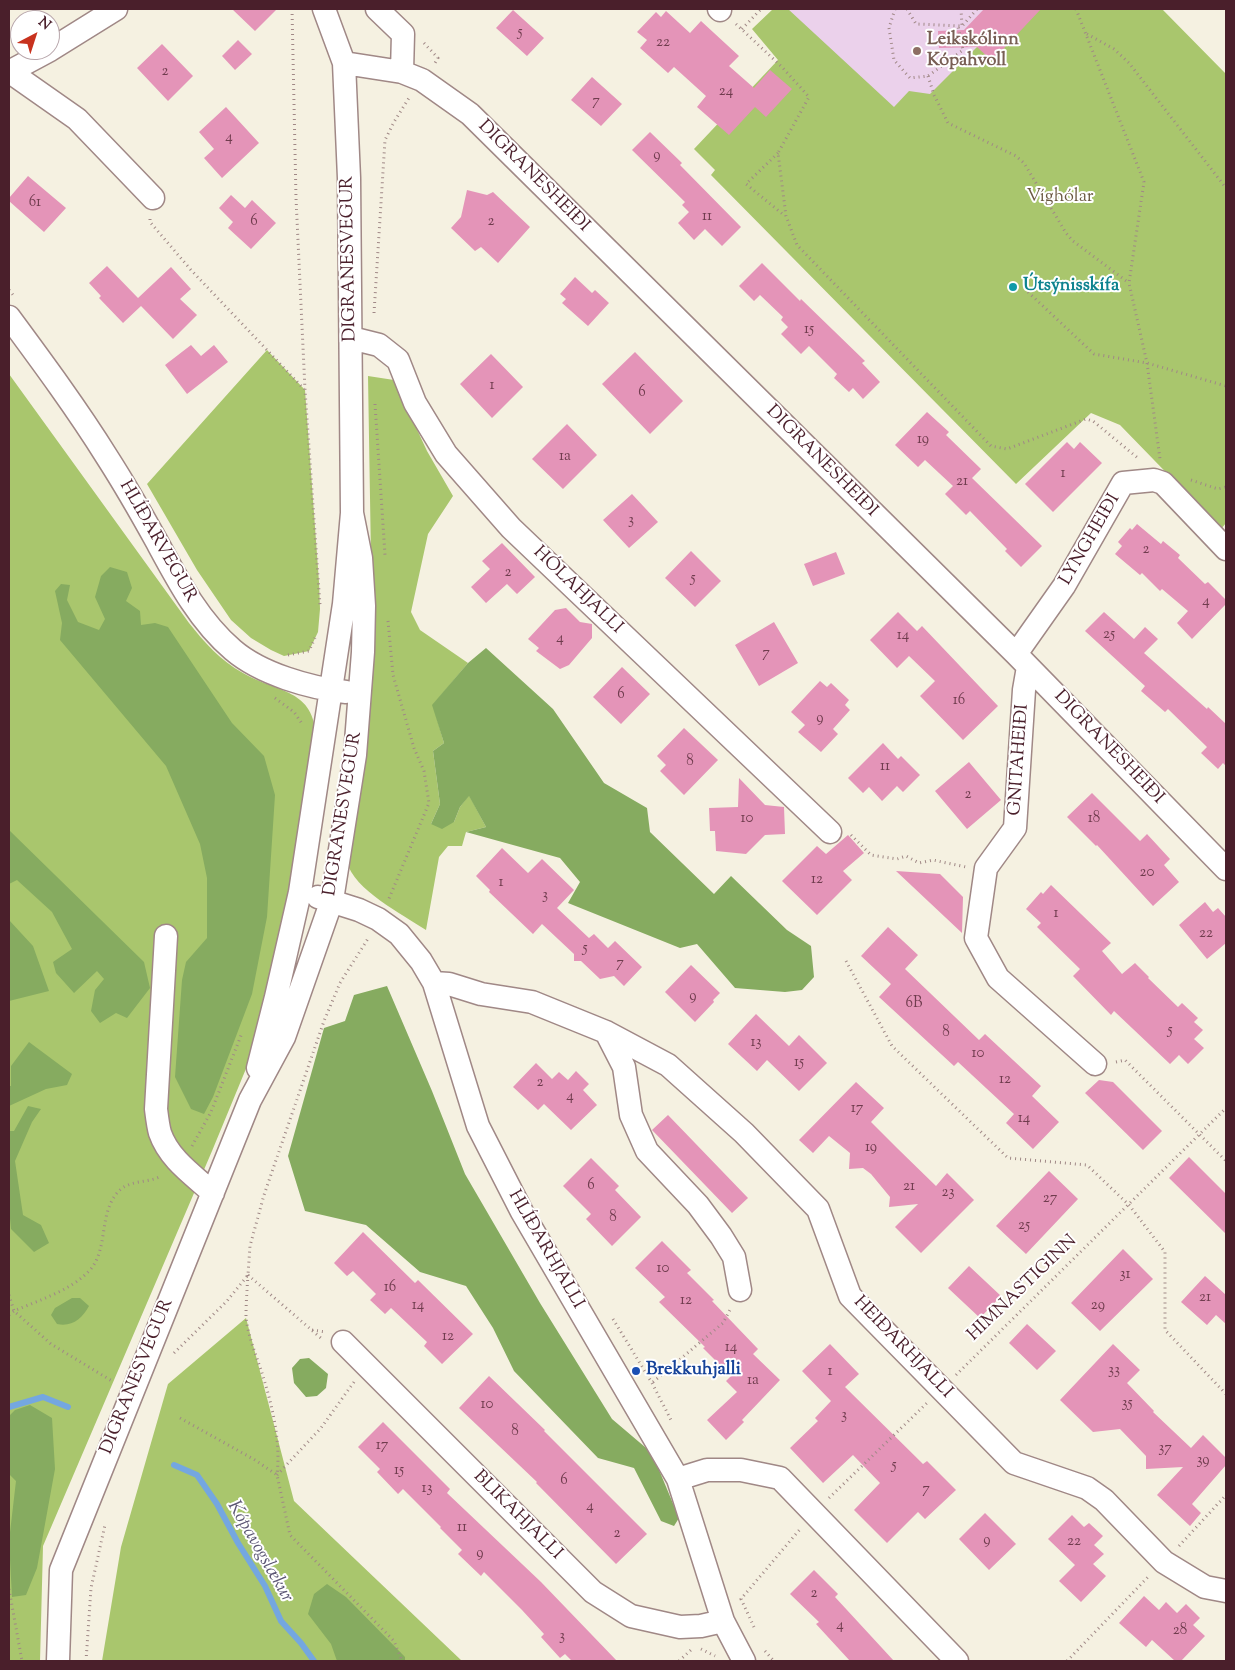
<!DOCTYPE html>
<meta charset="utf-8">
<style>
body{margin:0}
#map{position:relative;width:1235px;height:1670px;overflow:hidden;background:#f5f1e1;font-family:"Sorts Mill Goudy",serif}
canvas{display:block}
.frame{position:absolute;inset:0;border:10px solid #4a1f2b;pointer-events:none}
.north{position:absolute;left:10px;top:10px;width:50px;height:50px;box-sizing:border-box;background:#fff;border:1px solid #b7a5aa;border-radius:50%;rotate:40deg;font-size:14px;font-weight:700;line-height:20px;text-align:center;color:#4a1f2b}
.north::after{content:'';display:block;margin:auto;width:18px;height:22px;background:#c8321e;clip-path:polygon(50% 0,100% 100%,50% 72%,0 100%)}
</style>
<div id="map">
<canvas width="1235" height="1670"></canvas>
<div class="frame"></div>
<div class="north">N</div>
</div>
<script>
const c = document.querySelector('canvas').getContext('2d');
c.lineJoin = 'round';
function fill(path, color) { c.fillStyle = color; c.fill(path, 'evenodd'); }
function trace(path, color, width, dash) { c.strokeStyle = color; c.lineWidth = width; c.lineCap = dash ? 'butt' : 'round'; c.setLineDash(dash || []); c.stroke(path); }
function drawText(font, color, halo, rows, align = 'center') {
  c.font = font + ' "Sorts Mill Goudy",serif'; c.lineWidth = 4; c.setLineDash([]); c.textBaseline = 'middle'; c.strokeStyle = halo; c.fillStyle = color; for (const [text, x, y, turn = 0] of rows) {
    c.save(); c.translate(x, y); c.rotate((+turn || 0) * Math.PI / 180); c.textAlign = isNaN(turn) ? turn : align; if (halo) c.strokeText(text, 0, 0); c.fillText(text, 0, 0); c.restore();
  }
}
const built = new Path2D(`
 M 777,9 L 1035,9 L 952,98 L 894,108 Z`);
const green = new Path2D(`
 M 773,9 L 788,9 L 894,107 L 909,91 L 930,94 L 1015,9 L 1162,9 L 1226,74 L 1226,523 L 1221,529 L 1120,425 L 1091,413 L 1016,484 L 711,175 L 715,170 L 694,149 L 778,60 L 752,29 Z
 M 267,350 L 305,390 L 319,582 L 320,609 L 318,632 L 309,651 L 284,656 L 271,650 L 251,638 L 231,620 L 197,570 L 147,484 Z
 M 9,374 L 189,623 C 204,642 221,661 243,673 C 277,693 315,688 316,739 L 298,827 L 283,927 L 250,1059 L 212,1151 L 43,1546 L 40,1661 L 9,1661 Z
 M 368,376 L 394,380 L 427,451 L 453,496 L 428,534 L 411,612 L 420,630 L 468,663 L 433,705 L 444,743 L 433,751 L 440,804 L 431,824 L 454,822 L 460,807 L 469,795 L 486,827 L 466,832 L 462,846 L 448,846 L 439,857 L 426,930 C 402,914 354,890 347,862 L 371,558 Z
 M 246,1318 L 294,1501 L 462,1661 L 102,1661 L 121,1547 L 168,1384 Z`);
const forest = new Path2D(`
 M 110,567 L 127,572 L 132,588 L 126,601 L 140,611 L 141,625 L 155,623 L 168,627 L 232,723 L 264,756 L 275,795 L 267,917 L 252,994 L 213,1097 L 204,1114 L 191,1109 L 175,1077 L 182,980 L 186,962 L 207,938 L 207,878 L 200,844 L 166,766 L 60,640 L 62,623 L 55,591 L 61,584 L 70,585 L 67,600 L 78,622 L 99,630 L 105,619 L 95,597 L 101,576 Z
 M 486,648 L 553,709 L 604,783 L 647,808 L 650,832 L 714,894 L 731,876 L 787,930 L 811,946 L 814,977 L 802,990 L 785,992 L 735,988 L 697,944 L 680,948 L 568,903 L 580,882 L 560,858 L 466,832 L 486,827 L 469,796 L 460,807 L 454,822 L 442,829 L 431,824 L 440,804 L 433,751 L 444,743 L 432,705 L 468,663 Z
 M 9,830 L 144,962 L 150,988 L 127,1018 L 116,1013 L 100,1023 L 91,1011 L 95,990 L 104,979 L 97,971 L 74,993 L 56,973 L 53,962 L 72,949 L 52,912 L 17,880 L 9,884 Z
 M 9,920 L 33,946 L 49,991 L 9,1001 Z
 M 387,986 L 432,1091 L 465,1174 L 540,1303 L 612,1419 L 652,1453 L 679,1518 L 674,1526 L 661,1521 L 634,1468 L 598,1458 L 514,1371 L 493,1328 L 466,1286 L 420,1272 L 366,1225 L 305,1211 L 288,1156 L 324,1028 L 345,1021 L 354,995 Z
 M 29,1042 L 72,1074 L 67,1085 L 46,1089 L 9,1106 L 9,1086 L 11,1086 L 11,1066 Z
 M 28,1106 L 41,1109 L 32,1122 L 15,1161 L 23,1215 L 41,1225 L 49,1243 L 34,1252 L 11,1229 L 9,1208 L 9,1131 L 14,1131 Z
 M 72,1298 L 80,1298 L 89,1306 C 82,1319 72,1327 57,1324 L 51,1315 L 55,1308 Z
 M 309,1358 L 328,1374 L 326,1388 L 317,1396 L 306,1397 L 294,1383 L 292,1368 L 300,1359 Z
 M 30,1405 L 52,1418 L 55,1469 L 37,1568 L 26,1595 L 12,1597 L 9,1541 L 16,1481 L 9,1474 L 9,1416 L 15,1410 Z
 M 327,1584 L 346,1597 L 405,1657 L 405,1661 L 337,1661 L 331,1644 L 308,1614 L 314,1594 Z`);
const stream = new Path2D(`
 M 9,1407 L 43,1397 L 68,1407
 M 174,1465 L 197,1475 L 217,1504 L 238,1543 L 265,1586 L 281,1621 L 301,1643 L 314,1661`);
const building = new Path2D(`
 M 232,9 L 277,9 L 255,31 Z
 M 984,9 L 1041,9 L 992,61 L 977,47 L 939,48 L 938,31 L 964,30 Z
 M 513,10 L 544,38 L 527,56 L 496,28 Z
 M 666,11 L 690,33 L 701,21 L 739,56 L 729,66 L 754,88 L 770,70 L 792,89 L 766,117 L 755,107 L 729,135 L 697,107 L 706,96 L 674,67 L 668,73 L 640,48 L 647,40 L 637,32 L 656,12 L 661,17 Z
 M 238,40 L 252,54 L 235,70 L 222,56 Z
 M 162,44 L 193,76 L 168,101 L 137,68 Z
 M 592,77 L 622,104 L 601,126 L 571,100 Z
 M 226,107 L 259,143 L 222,178 L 204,158 L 214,149 L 199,132 Z
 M 650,132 L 682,163 L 680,165 L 741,227 L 722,246 L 705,229 L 694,240 L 678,223 L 689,212 L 682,205 L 685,202 L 632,150 Z
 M 28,176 L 66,208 L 44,232 L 9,201 L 9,198 Z
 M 467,190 L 487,195 L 493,192 L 530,227 L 498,263 L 481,247 L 475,251 L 451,228 L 461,217 Z
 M 231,195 L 245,208 L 252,200 L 276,223 L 251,249 L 228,228 L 233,222 L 219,208 Z
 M 762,263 L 800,301 L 801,299 L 865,361 L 862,363 L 880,382 L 863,399 L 853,388 L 849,392 L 834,378 L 837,374 L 809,346 L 801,354 L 781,334 L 788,327 L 781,320 L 783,317 L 760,295 L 754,301 L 739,286 Z
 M 107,266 L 138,298 L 171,267 L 191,289 L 180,299 L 197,315 L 173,339 L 141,306 L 123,323 L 99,298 L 101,296 L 89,283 Z
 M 575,277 L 592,293 L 595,290 L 609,303 L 588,326 L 562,303 L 566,299 L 560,294 Z
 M 191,345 L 201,356 L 214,345 L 228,362 L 187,394 L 165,365 Z
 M 635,352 L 683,401 L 650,434 L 602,384 Z
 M 491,354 L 523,387 L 492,418 L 460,384 Z
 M 927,412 L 949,432 L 946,435 L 981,469 L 972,478 L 1042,546 L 1021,567 L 1005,551 L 1007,549 L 970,511 L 966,515 L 945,494 L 953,486 L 925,460 L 918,467 L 895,445 Z
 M 567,424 L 597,455 L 563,489 L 532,459 Z
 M 1067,442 L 1074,449 L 1080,442 L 1102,463 L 1053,512 L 1025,484 Z
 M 632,494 L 658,522 L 629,548 L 603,520 Z
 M 1137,524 L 1161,544 L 1163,541 L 1180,555 L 1178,558 L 1205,584 L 1208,582 L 1226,600 L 1226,604 L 1192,639 L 1177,623 L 1188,611 L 1162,589 L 1160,591 L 1142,573 L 1140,575 L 1115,554 L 1122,546 L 1118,542 L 1130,528 L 1132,530 Z
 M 502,543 L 535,577 L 517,594 L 507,584 L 486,603 L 471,587 L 490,569 L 482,561 Z
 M 691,551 L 721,581 L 695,607 L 665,578 Z
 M 836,552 L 845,574 L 813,586 L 804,564 Z
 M 566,608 L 580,622 L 592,624 L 592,638 L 569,665 L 560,669 L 536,651 L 539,648 L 528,639 L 555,610 Z
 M 898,612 L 917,631 L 922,626 L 998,706 L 963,740 L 920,696 L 935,681 L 909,656 L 897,668 L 870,640 Z
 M 1104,612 L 1134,639 L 1145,627 L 1158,639 L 1144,653 L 1207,709 L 1208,707 L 1226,724 L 1226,766 L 1223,763 L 1218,769 L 1201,753 L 1207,747 L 1168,709 L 1165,712 L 1141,691 L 1145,686 L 1085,631 Z
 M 774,622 L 798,663 L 759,686 L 735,645 Z
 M 622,667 L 650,694 L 621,724 L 593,697 Z
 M 820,681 L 827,687 L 831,683 L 849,700 L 845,705 L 850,710 L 833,729 L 838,734 L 821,752 L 798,732 L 805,725 L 791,712 Z
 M 684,728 L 718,760 L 684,795 L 660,771 L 666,765 L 657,756 Z
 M 883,743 L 898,759 L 901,756 L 920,775 L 903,792 L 897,786 L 882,801 L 869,787 L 863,793 L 848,778 Z
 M 969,762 L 1001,800 L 967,829 L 935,791 Z
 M 739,778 L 765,805 L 784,807 L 785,834 L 765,835 L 746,854 L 716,851 L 715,831 L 710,831 L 709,808 L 738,807 Z
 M 1092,793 L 1140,841 L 1147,834 L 1170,859 L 1164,865 L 1179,882 L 1153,906 L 1097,845 L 1096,846 L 1067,817 Z
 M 848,835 L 864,853 L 843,871 L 852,880 L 817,915 L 782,881 L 817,846 L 826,854 Z
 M 502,848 L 528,873 L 542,859 L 574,890 L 557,908 L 589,938 L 594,934 L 608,948 L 615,941 L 642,967 L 624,986 L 614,976 L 600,979 L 581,961 L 574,961 L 574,954 L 542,924 L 533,934 L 489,892 L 490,890 L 476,876 Z
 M 896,871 L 940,874 L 963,897 L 962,933 Z
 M 1051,885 L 1111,943 L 1102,951 L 1122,974 L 1135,963 L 1149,977 L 1148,978 L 1178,1007 L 1182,1003 L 1198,1018 L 1194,1022 L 1203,1030 L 1194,1039 L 1204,1048 L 1188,1064 L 1179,1055 L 1170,1064 L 1114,1011 L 1111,1015 L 1073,976 L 1080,969 L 1037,927 L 1041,923 L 1026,909 L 1041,892 L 1043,894 Z
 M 1205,902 L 1213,912 L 1218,908 L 1226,917 L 1226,943 L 1207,959 L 1179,925 Z
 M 888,927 L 918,955 L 905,969 L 979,1040 L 985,1034 L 1041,1086 L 1032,1096 L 1059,1122 L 1033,1149 L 1006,1123 L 1014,1114 L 958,1062 L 954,1066 L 879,997 L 891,984 L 861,956 Z
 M 691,965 L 720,993 L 713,1000 L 714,1002 L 695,1022 L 665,992 Z
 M 756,1014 L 789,1046 L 799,1035 L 827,1063 L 799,1091 L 767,1060 L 757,1071 L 728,1044 Z
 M 536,1063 L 552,1079 L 559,1072 L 568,1080 L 576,1071 L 589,1084 L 583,1090 L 597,1105 L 571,1130 L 544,1104 L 538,1110 L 513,1087 Z
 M 1099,1080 L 1113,1082 L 1162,1131 L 1143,1150 L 1085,1093 Z
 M 856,1082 L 884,1108 L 871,1122 L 897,1148 L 936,1186 L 947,1173 L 974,1200 L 921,1253 L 895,1227 L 918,1204 L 889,1207 L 890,1197 L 871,1174 L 863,1168 L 849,1169 L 850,1153 L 829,1136 L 813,1153 L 799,1140 Z
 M 668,1115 L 748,1198 L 732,1213 L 652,1130 Z
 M 1189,1157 L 1226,1194 L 1226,1234 L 1169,1178 Z
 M 591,1158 L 619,1186 L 615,1190 L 641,1217 L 612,1246 L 586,1219 L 591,1214 L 563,1186 Z
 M 1049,1171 L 1078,1199 L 1026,1254 L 996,1226 Z
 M 363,1232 L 415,1283 L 418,1280 L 473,1334 L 442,1364 L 424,1346 L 427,1342 L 391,1308 L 385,1314 L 370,1300 L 376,1294 L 353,1271 L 347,1276 L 334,1263 Z
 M 662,1241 L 691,1270 L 687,1273 L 714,1300 L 712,1301 L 758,1349 L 753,1354 L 780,1380 L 742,1420 L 744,1422 L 726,1440 L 707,1420 L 737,1392 L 726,1381 L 731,1376 L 703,1348 L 705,1347 L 659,1302 L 665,1297 L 635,1268 Z
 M 1123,1249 L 1153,1279 L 1100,1331 L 1071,1303 Z
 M 969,1266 L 1001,1296 L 980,1318 L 948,1288 Z
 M 1205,1276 L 1226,1295 L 1226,1324 L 1216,1315 L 1207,1325 L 1181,1302 Z
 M 1027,1324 L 1056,1351 L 1037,1370 L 1009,1343 Z
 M 830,1344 L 859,1374 L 845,1387 L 923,1464 L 927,1461 L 956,1490 L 925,1519 L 918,1512 L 887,1543 L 854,1510 L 880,1483 L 853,1455 L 823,1483 L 790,1448 L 818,1421 L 815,1418 L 831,1401 L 802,1371 Z
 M 1113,1344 L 1140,1370 L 1127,1383 L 1154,1411 L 1153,1412 L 1191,1448 L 1203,1435 L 1226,1458 L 1226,1465 L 1192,1504 L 1201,1513 L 1190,1526 L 1157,1495 L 1183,1467 L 1146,1469 L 1146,1456 L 1120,1429 L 1093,1432 L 1060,1400 Z
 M 489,1376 L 545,1430 L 544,1431 L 647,1534 L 616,1564 L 536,1483 L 537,1482 L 459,1408 Z
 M 383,1422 L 450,1489 L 447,1493 L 541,1582 L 617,1661 L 572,1661 L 565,1654 L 560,1658 L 541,1637 L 544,1634 L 522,1610 L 484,1572 L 481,1576 L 458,1554 L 462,1550 L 440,1528 L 441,1527 L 403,1489 L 398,1494 L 377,1472 L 380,1469 L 358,1447 Z
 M 985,1513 L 1016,1544 L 989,1570 L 959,1539 Z
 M 1072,1515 L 1084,1527 L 1089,1523 L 1103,1536 L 1094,1545 L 1104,1554 L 1093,1564 L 1106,1576 L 1081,1602 L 1059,1581 L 1075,1565 L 1048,1539 Z
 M 814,1570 L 838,1594 L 835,1597 L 894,1661 L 850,1661 L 816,1624 L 819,1622 L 790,1594 Z
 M 1144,1596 L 1159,1610 L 1166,1602 L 1177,1613 L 1186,1604 L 1200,1618 L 1193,1625 L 1205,1636 L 1181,1661 L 1175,1661 L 1152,1640 L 1146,1647 L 1119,1623 Z`);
const path = new Path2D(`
 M 292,9 L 296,198 L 305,390 L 320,605
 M 895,9 L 889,28 L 894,60 L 910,78 L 928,76 L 963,50 L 958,26
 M 907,9 L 916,24 L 962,26 L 961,9
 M 1076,9 L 1144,182 L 1129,283 L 1147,363 L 1160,459
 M 736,24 L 782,67 L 809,97 L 778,153 L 786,216 L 797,245 L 991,446 L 1007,449 L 1086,419 L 1093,421 L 1139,459
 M 963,25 L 977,9
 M 742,29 L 761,9
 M 1087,34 L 1114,49 L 1129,63 L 1226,188
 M 424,43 L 438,58 L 435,63
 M 928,76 L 934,95 L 948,123 L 1016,156 L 1024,163 L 1066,233 L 1073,241 L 1129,283
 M 778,153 L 746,184 L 785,216
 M 150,219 L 150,222 L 191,270 L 304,389
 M 9,290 L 14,296
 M 1028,292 L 1094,354 L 1147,363 L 1226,386
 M 374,313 L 385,140 L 394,122 L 409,98
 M 375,404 L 385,555
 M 1191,480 L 1218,489 L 1226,487
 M 388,621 L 393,675 L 414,748 L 424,771 L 429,803 L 388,901
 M 288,655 L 309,651 L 315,638
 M 275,698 L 294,712 L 303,725
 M 851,835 L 871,855 L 897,859 L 906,856 L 919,863 L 933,860 L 966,867
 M 846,961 L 892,1046 L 1008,1158 L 1087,1165 L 1129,1205 L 1165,1252 L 1165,1330 L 1226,1394
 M 1116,1062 L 1125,1060 L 1226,1161
 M 192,1146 L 211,1112 L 242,1033
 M 248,1275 L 322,1339
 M 248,1275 C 247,1289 246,1303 246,1317 C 248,1336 256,1355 262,1373 C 272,1405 281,1440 277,1475
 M 9,1295 L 14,1311 L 51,1344 L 112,1381
 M 9,1315 L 14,1311 C 39,1300 70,1291 89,1271 C 110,1249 97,1210 121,1189 C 132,1180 149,1183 161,1176
 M 613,1319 L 652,1383 L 671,1420
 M 312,1330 L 326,1332
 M 174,1353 L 227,1301 L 248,1275 L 250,1246 L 264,1195 L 324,1021 L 340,983 L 369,937
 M 956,1375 L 1226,1108
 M 653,1382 L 723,1323 L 731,1308
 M 180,1418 L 255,1460 L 277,1475 L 290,1535 L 394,1641 L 402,1661
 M 277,1475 L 321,1428 L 354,1382
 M 829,1498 L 927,1403
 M 1179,1546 L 1226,1495
 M 9,1589 L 22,1661
 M 754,1627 L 741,1599 L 801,1528
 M 701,1649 L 715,1656
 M 765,1651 L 774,1661
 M 86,1661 L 91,1588 L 105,1525
 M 679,1661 L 692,1649
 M 1067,1661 L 1148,1577`);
const minor = new Path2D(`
 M 377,9 L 403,34 L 402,72
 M 719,9 L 720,10
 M 50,50 L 116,9
 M 344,63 L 402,72 L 422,80 L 470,114 L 1016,654 L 1226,869
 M 9,72 L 50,50
 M 10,72 L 77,119 L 153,198
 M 9,317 C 43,363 77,409 107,457 C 125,485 141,513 157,542 C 178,581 199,621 233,650 C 261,674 310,688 346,692
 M 351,338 L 379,345 L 398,360 L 415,403 L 446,454 L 511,528 L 830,832
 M 1016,654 L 1064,586 L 1123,483 L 1154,480 L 1163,483 L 1226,549
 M 1028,667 L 1024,690 L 1015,828 L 986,868 L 976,938 L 998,978 L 1095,1064
 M 318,897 L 359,910 L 378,919 L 399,934 L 421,961 L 434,983 L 478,1126 L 522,1212 L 678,1479 L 723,1621 L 744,1661
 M 166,936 L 156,1109 C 157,1117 158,1126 160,1133 C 169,1159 193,1175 213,1193
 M 434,983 L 449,984 L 481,994 L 532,1002 L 606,1032 L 668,1065 L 744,1133 L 818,1209 L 850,1296 L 1014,1463 L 1087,1488 L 1104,1500 L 1164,1562 L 1205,1587 L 1226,1591
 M 606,1032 L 624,1067 L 631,1115 L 647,1151 L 698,1205 L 721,1236 L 734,1257 L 740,1290
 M 258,1068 L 276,997 L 300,892 L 344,604 L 352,513 L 349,178 L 344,63 L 324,9
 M 343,1342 L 593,1592 L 631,1616 L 680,1627 L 701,1626 L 723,1621
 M 678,1479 L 707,1470 L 741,1470 L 780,1478 L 957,1661
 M 58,1661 L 61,1570 L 250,1100 L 284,1037 L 332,900 L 355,755 L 363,652 L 364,606 L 361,558 L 352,513`);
const markers = [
 [917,51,5,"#8d6e63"],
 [1013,287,5,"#0f9aa8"],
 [636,1371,5,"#1a4fb4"]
];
const numberNames = [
 ["5",520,33],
 ["22",663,43],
 ["2",165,72],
 ["24",726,92],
 ["7",596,102],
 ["4",229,138],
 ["9",657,156],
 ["61",35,203],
 ["11",707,217],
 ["6",254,222],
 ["2",491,222],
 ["15",809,330],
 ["1",492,386],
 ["6",642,393],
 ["19",923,440],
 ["1a",565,457],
 ["1",1063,474],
 ["21",962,482],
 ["3",631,521],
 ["2",1146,550],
 ["2",508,573],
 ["5",693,579],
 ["4",1206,602],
 ["25",1109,635],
 ["14",903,636],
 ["4",560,639],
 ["7",766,654],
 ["6",621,695],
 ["16",959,701],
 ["9",820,719],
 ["8",690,762],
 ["11",885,767],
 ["2",968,795],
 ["10",747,819],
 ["18",1094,819],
 ["20",1147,873],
 ["12",817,880],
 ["1",501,883],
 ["3",545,896],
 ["1",1056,914],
 ["22",1206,934],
 ["5",585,949],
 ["7",620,964],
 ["9",693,997],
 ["6B",914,1004],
 ["5",1170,1031],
 ["8",946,1033],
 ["13",756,1043],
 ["10",978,1054],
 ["15",799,1063],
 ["12",1005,1080],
 ["2",540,1083],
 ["4",570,1097],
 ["17",857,1109],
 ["14",1024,1119],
 ["19",871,1148],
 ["6",591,1186],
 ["21",909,1187],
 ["23",948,1193],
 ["27",1050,1199],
 ["8",613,1218],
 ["25",1024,1226],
 ["10",663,1269],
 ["31",1125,1275],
 ["16",390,1288],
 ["21",1205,1298],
 ["12",686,1301],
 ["14",418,1306],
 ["29",1098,1306],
 ["12",448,1337],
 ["14",731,1348],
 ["33",1114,1371],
 ["1",830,1372],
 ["1a",753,1381],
 ["35",1127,1404],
 ["10",487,1405],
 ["3",844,1416],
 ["8",515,1432],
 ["17",382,1446],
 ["37",1165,1449],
 ["39",1203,1461],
 ["5",894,1466],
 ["15",399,1471],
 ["6",564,1481],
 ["13",427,1489],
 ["7",926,1490],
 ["4",590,1507],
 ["11",462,1528],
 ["2",617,1534],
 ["9",987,1541],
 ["22",1074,1542],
 ["9",480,1554],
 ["2",814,1594],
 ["4",840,1626],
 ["28",1180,1631],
 ["3",562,1637]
];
const educationNames = [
 ["Leikskólinn",927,41],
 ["Kópahvoll",927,62]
];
const streetNames = [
 ["DIGRANESHEIÐI",533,177,45],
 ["DIGRANESVEGUR",350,259,-91],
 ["DIGRANESHEIÐI",821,462,45],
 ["LYNGHEIÐI",1091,540,-60],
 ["HLÍÐARVEGUR",157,542,60],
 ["HÓLAHJALLI",577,591,44],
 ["DIGRANESHEIÐI",1108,748,46],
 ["GNITAHEIÐI",1020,760,-86],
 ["DIGRANESVEGUR",344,814,-81],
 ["HLÍÐARHJALLI",545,1250,60],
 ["HIMNASTIGINN",1023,1289,-44],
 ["HEIÐARHJALLI",902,1348,46],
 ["DIGRANESVEGUR",138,1377,-68],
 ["BLIKAHJALLI",517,1516,45]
];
const parkNames = [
 ["Víghólar",1060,198]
];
const cultureNames = [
 ["Útsýnisskífa",1023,287]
];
const transitNames = [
 ["Brekkuhjalli",646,1371]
];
const waterNames = [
 ["Kópavogslækur",259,1552,60]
];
fill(built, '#ebd1eb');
fill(green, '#a9c66d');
fill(forest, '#86ab60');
trace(stream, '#74a7e0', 6);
fill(building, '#e494b8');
trace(minor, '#a08886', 25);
trace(path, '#a08886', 3, [1, 4]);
trace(minor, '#fff', 22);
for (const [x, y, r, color] of markers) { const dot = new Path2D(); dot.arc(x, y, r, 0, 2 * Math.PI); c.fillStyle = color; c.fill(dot); trace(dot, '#fff', 2); }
drawText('15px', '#703c4e', null, numberNames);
drawText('bold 18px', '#785e54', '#fff', educationNames, 'left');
drawText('18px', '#4a1f2b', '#fff', streetNames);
drawText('18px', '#6b5942', '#fff', parkNames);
drawText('bold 18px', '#0d838f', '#fff', cultureNames, 'left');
drawText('bold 18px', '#164399', '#fff', transitNames, 'left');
drawText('italic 19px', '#5b5573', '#fff', waterNames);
</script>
